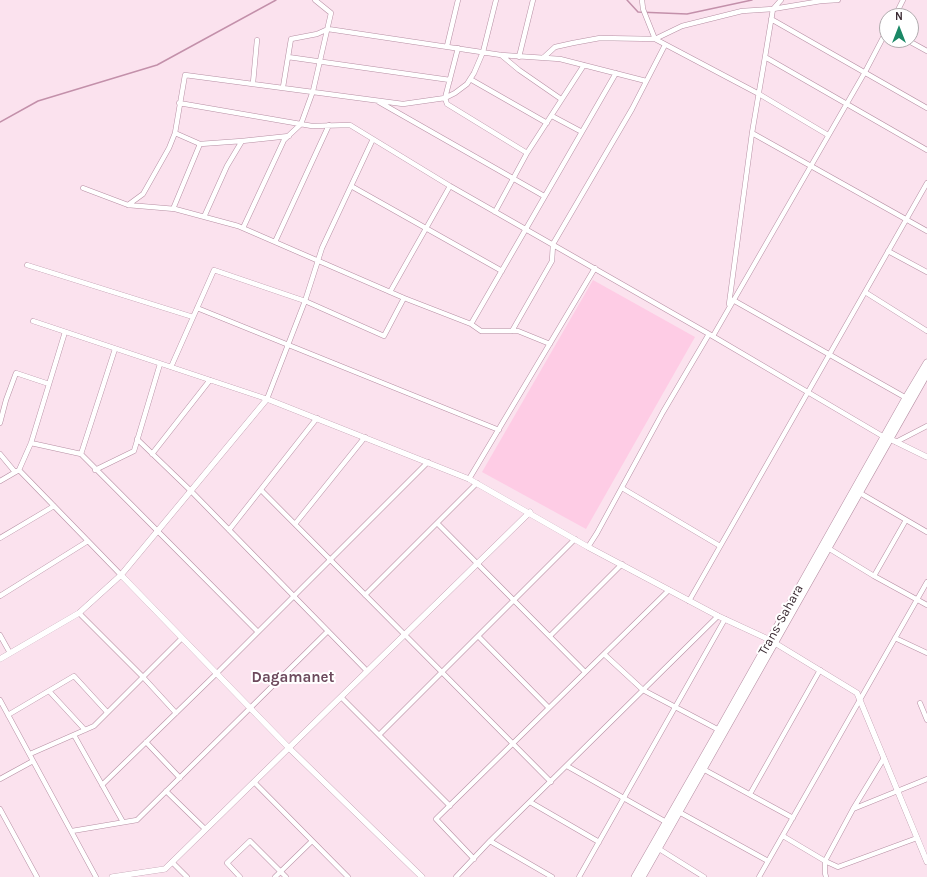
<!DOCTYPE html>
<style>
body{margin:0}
#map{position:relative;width:927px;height:877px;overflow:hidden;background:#fbe2ee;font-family:Karla,sans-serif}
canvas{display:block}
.north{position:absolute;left:879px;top:8px;width:40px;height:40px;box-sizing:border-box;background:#fff;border:1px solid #b0aaad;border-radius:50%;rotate:0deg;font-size:11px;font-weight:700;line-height:16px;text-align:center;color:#3a2a32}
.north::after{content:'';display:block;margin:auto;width:14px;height:18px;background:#1b8866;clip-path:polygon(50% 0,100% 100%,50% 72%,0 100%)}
</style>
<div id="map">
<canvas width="927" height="877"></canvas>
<div class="north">N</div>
</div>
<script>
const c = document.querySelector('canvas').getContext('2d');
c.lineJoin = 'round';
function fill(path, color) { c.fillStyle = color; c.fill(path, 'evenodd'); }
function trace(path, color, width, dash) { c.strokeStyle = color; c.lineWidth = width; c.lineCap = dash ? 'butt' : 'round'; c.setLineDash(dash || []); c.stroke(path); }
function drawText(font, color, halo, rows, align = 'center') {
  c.font = font + ' Karla,sans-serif'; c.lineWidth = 4; c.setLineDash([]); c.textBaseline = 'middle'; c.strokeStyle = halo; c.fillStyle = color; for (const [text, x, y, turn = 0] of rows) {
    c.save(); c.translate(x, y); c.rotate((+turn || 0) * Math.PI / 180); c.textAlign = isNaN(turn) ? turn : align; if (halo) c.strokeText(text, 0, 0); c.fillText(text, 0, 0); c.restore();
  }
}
const built = new Path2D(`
 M 593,280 L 695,337 L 586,529 L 482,472 Z`);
const stream = new Path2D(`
 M 627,0 L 638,12 L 687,14 L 752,0
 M 0,122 L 38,101 L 157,65 L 276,0`);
const minor = new Path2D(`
 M 642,0 L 643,9 L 655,39 L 759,94 L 828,135
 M 895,16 L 903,0
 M 771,19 L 927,108
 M 907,40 L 927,51
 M 447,46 L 458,0
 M 458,48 L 445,98 L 447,104 L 527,153
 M 501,55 L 519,70 L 561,99
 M 288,57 L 450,80
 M 519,57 L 533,0
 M 765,57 L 927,150
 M 543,58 L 555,47 L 573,43 L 600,38 L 655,39 L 682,26 L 742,11 L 773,9 L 821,1 L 838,0
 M 470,79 L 547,123
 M 253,83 L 257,40
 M 283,87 L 291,39 L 317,34 L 328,29 L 501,55 L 560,59 L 646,81
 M 379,102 L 544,196
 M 179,103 L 312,126 L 350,125 L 450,186 L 709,334 L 884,437
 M 552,116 L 582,132
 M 175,133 L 200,144
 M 752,133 L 927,231
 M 351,186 L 502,271
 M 83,188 L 128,205 L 175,209 L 238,226 L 404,298 L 471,324 L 481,331 L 518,331 L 550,344
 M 128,205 L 143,194 L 169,148 L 175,133 L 185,75 L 403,104 L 445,98 L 455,93 L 467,84 L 474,73 L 483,52 L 496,0
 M 173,209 L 200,144 L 242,141
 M 495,212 L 527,153 L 584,65
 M 204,217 L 227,166 L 242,141 L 289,136
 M 243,228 L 284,140 L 301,124 L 313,91 L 331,13 L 315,0
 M 275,242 L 329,125
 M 888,251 L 927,272
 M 27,265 L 193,317
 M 390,292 L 450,186
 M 865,292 L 927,331
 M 733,300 L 908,399
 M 729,304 L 752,133 L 765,57 L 773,9 L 781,0
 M 197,308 L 499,430
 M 33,321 L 267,399 L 305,301 L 322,248 L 373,139
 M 471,324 L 616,73
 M 512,331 L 552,261 L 553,244 L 632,109 L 665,45
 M 713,336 L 865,72 L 887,30
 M 171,367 L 214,270 L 305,301 L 384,336 L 404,298
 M 0,423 L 6,400 L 16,373 L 49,384
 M 137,439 L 191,491 L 367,671
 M 896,442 L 927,426
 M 31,443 L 81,454 L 258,632
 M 0,454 L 15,472
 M 81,454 L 115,349
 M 152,454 L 210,380
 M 19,470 L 121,575
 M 95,470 L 134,451 L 160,364
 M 469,479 L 595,268
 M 0,481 L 19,470 L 31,443 L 65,332
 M 622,488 L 720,546
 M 261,490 L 551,782
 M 860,493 L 927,532
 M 437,523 L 585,672
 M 295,524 L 365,437
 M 229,530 L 317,418
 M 0,538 L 54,506
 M 588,547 L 597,533 L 663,412 L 709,334
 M 828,548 L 874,576 L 927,605
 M 874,576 L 906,520
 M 365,595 L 477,483
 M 0,596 L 88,541
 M 689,601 L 927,183
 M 79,613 L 143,677 L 176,713
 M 0,635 L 10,653
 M 478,636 L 549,708
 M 550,636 L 622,564
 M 895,638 L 927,653
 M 604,654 L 643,690 L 719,730
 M 49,691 L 85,730
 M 341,697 L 450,806
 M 0,700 L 96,877
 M 920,703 L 927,720
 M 8,715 L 74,676 L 107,712
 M 74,735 L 123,822
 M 379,735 L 575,539
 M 146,742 L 180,778
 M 30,754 L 94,726 L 182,638
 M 567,766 L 666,822
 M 703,769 L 793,818
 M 0,779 L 33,761
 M 254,782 L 348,877
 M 102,785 L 217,673 L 428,462
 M 166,791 L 205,829
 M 750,794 L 820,670
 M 530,802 L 599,842
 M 0,809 L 37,877
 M 853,809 L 927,779
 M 679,812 L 768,861
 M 72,831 L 137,820 L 328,631
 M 783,836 L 825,861 L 838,867 L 917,838
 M 490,841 L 552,877
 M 656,847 L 704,877
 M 474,859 L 436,819 L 669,590
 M 172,862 L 187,877
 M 240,877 L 227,863 L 250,841 L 286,877
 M 275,877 L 312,841
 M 456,877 L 490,841 L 718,616
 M 579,877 L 725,619
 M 759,877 L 927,582
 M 826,877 L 825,873 L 825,861 L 853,809 L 884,758`);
const tertiary = new Path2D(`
 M 886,437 L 927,457
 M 121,575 L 289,748 L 422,877
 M 0,659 L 79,613 L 121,575 L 267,399 L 469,479 L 588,547 L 718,616 L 770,640 L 857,693 L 927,862
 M 112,877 L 165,869 L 530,512`);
const primary = new Path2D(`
 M 635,877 L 719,730 L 906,398 L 927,363
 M 642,877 L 927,373`);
const streetNames = [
 ["Trans-Sahara",781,620,-61]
];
const quarterNames = [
 ["Dagamanet",293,678]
];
fill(built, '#fecce5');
trace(stream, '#c390aa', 1.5);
trace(minor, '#b68fa3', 5.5);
trace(tertiary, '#b68fa3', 6);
trace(primary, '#b68fa3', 8);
trace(minor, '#fff', 4.5);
trace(tertiary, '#fff', 5.5);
trace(primary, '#fff', 7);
drawText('13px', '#3a2a32', '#fff', streetNames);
drawText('bold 15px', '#6d4a5d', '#fff', quarterNames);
</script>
